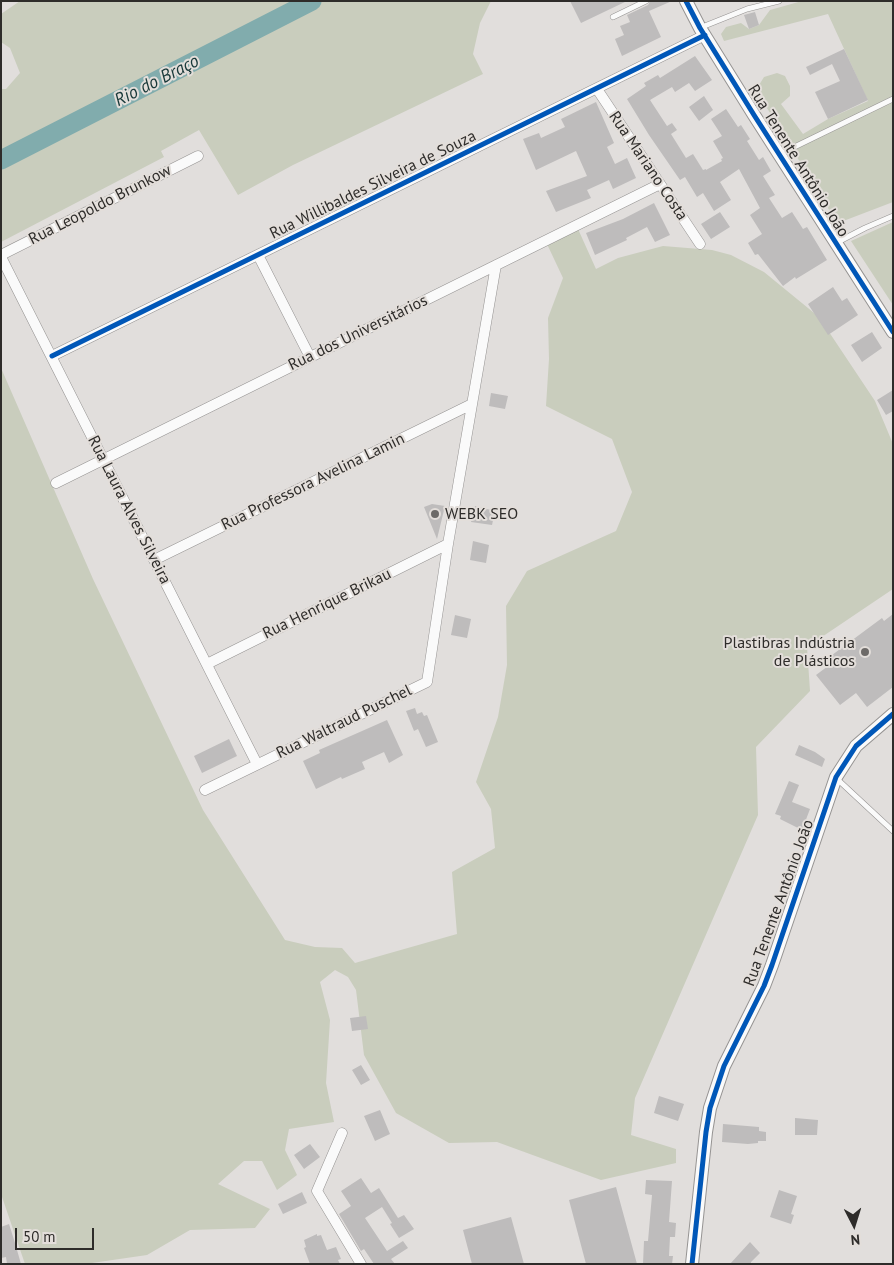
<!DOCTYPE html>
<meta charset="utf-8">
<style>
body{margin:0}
#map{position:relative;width:894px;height:1265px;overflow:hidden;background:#e1dedc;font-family:"PT Sans",sans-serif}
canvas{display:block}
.frame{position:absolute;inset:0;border:2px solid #2e2c2a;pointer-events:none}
.north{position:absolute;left:829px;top:1200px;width:50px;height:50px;-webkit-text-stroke:4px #e3deda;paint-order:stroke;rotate:175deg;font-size:14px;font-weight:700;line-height:20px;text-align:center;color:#2e2c2a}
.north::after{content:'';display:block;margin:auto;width:18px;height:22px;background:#2e2c2a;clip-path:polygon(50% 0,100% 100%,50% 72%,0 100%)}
.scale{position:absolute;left:15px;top:1228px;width:79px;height:22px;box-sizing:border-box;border:2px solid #2e2c2a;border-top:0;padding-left:6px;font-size:15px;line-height:18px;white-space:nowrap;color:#2e2c2a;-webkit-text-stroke:4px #e3deda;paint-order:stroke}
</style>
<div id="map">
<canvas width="894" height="1265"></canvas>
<div class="frame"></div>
<div class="north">N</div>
<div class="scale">50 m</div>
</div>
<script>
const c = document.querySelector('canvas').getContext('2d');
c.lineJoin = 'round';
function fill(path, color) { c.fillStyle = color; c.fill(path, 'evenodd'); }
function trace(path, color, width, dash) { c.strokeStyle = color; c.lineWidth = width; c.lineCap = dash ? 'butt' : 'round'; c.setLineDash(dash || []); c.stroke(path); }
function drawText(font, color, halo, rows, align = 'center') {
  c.font = font + ' "PT Sans",sans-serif'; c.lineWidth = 4; c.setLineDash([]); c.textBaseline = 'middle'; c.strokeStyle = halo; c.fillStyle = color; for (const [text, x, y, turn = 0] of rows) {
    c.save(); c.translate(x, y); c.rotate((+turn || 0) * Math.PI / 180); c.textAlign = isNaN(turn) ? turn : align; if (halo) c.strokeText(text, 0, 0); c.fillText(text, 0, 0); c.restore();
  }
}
const green = new Path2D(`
 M 20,1 L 491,1 L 480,23 L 473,54 L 483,74 L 293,165 L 238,195 L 199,130 L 161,151 L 164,157 L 1,242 L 1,89 L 6,89 L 20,73 L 10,48 L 1,42 L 1,14 Z
 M 802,1 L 893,1 L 893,202 L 846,220 L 838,221 L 831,213 L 756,90 L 764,77 L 777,73 L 785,76 L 790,86 L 790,96 L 781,104 L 803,134 L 828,119 L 868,101 L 828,14 L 724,41 L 721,34 L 726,27 L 741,23 L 749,29 L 759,25 L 770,10 Z
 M 893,222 L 893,305 L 851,241 Z
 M 578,229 L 596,269 L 618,258 L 663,246 L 712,250 L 731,255 L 764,272 L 819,317 L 875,401 L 893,444 L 893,589 L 807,647 L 810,691 L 756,747 L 758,815 L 635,1098 L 631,1135 L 676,1149 L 676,1163 L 601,1180 L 497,1142 L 449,1143 L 396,1113 L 364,1055 L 356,990 L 348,977 L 335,970 L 320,982 L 330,1020 L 326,1083 L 334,1122 L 289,1129 L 285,1150 L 297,1175 L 277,1190 L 262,1161 L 244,1161 L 218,1184 L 270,1209 L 255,1228 L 190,1230 L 147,1255 L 85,1264 L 25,1264 L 1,1194 L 1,368 L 93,579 L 203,810 L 285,940 L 315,947 L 342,948 L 355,963 L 457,934 L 452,872 L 495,848 L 491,809 L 476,782 L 498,717 L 507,665 L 506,606 L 527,571 L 616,531 L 632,492 L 612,439 L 546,406 L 549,359 L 548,318 L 563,278 L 547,244 Z`);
const river = new Path2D(`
 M 1,160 L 312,1`);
const building = new Path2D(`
 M 570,1 L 627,1 L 581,23 Z
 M 650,1 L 672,1 L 649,11 L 661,37 L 622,56 L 615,39 L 624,35 L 620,26 L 630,22 L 627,15 L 648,5 Z
 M 755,12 L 759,25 L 749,29 L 744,15 Z
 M 844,49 L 868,100 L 828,119 L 815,92 L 840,81 L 832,64 L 810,75 L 806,67 Z
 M 695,56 L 712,80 L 695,91 L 689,83 L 675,92 L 672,87 L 650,100 L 667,126 L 672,123 L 677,130 L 671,134 L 686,158 L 693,154 L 703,170 L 706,169 L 706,170 L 722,161 L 721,159 L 723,158 L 713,141 L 722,136 L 711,119 L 726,109 L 738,127 L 741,125 L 750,139 L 747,141 L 759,160 L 763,157 L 771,171 L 763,176 L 775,195 L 769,198 L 782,218 L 792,212 L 803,229 L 807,227 L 827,260 L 796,279 L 795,277 L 783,286 L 758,254 L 755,255 L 748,243 L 762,234 L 750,215 L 760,208 L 739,169 L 720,182 L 731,200 L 714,211 L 703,193 L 697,197 L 685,177 L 680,180 L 649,135 L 627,99 L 646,86 L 644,83 L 658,75 L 660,78 Z
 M 704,96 L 713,110 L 699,121 L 689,107 Z
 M 596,102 L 614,143 L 607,147 L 615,164 L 627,158 L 636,178 L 613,189 L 609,180 L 587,190 L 591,198 L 556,212 L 546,191 L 587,176 L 576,151 L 536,170 L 523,139 L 539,133 L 541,138 L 565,127 L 561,119 Z
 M 654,203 L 670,235 L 655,242 L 647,227 L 626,238 L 627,240 L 595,255 L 586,233 L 623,219 Z
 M 720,212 L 730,227 L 711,239 L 701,224 Z
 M 833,287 L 842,301 L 847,298 L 858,315 L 828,335 L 808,304 Z
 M 872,332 L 882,348 L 862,362 L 851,345 Z
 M 893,390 L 893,411 L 886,415 L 877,400 Z
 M 491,393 L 508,396 L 505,409 L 489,406 Z
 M 432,504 L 445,506 L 437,539 L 424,507 Z
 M 475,506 L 495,511 L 492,525 L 471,522 Z
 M 473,541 L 489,545 L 486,563 L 470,560 Z
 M 893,614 L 893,687 L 867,707 L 856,693 L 840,705 L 816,675 L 832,663 L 828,658 L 882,618 L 884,621 Z
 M 455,615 L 471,619 L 467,638 L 451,635 Z
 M 415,708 L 417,714 L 422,712 L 424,716 L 427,715 L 438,742 L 426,747 L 418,729 L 414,731 L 406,711 Z
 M 387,720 L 403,755 L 389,763 L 384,752 L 362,762 L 365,769 L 342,779 L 341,777 L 316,789 L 303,761 L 320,753 L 319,750 Z
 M 229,739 L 237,756 L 202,773 L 194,756 Z
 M 799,745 L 815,752 L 825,759 L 822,767 L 795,755 Z
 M 789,781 L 799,785 L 792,802 L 810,809 L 802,830 L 780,819 L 781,816 L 775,814 Z
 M 366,1016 L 368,1029 L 352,1031 L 350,1018 Z
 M 361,1065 L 370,1080 L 361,1085 L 352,1070 Z
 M 659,1096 L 684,1104 L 678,1121 L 654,1113 Z
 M 380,1110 L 390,1134 L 375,1141 L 364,1116 Z
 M 795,1118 L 818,1120 L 817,1135 L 795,1135 Z
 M 723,1124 L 759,1127 L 759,1131 L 766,1132 L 766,1141 L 758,1141 L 758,1143 L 748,1144 L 722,1142 Z
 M 310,1144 L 320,1157 L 304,1169 L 294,1155 Z
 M 361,1178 L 371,1193 L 379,1188 L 398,1218 L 404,1215 L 414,1229 L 399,1238 L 390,1224 L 392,1223 L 382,1207 L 365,1218 L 387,1251 L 403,1241 L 408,1248 L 391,1259 L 395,1264 L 374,1264 L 364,1249 L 361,1251 L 339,1214 L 351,1206 L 341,1191 Z
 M 646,1180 L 672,1181 L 669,1222 L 676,1223 L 675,1237 L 670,1237 L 669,1256 L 673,1256 L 672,1264 L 643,1264 L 644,1241 L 648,1241 L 652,1195 L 645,1194 Z
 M 616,1187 L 637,1264 L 586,1264 L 569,1200 Z
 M 779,1190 L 797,1196 L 791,1214 L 794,1215 L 791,1224 L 770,1217 Z
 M 302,1192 L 307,1203 L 283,1214 L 278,1204 Z
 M 511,1217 L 524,1264 L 472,1264 L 463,1230 Z
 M 9,1224 L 15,1243 L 21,1264 L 7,1264 L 6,1257 L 1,1258 L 1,1227 Z
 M 317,1234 L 317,1236 L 321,1235 L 327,1250 L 336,1247 L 341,1259 L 338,1260 L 340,1264 L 310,1264 L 304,1248 L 306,1247 L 304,1240 Z
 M 750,1242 L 760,1253 L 751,1262 L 751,1264 L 730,1264 Z`);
const service = new Path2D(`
 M 613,17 L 646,1
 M 702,27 L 747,9 L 779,1
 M 780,154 L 893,99
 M 836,243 L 865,228 L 893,216
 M 836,778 L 893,831`);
const minor = new Path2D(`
 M 597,89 L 700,244
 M 1,255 L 198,156
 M 258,255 L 310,357
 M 1,257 L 257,764
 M 52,356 L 705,35
 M 56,483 L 660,184
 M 154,560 L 472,404
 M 207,664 L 448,544
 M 205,790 L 427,682 L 448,544 L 496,265
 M 342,1133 L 317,1191 L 361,1264`);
const tertiary = new Path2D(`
 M 686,1 L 700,28 L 754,115 L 893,332
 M 692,1264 L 706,1132 L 710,1108 L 724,1066 L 764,986 L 772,965 L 836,777 L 856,746 L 893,714`);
const cycleway = new Path2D(`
 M 686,1 L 700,28 L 754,115 L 893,332
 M 52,356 L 705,35
 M 692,1264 L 706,1132 L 710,1108 L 724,1066 L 764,986 L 772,965 L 836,777 L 856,746 L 893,714`);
const markers = [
 [435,514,5,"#6d6a68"],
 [865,652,5,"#6d6a68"]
];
const streetNames = [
 ["Rua Tenente Antônio João",798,161,58],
 ["Rua Mariano Costa",648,166,56],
 ["Rua Willibaldes Silveira de Souza",373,185,-26],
 ["Rua Leopoldo Brunkow",100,205,-27],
 ["Rua dos Universitários",358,333,-26],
 ["Rua Professora Avelina Lamin",313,482,-26],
 ["Rua Laura Alves Silveira",129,510,63],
 ["Rua Henrique Brikau",327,604,-26],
 ["Rua Waltraud Puschel",344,722,-26],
 ["Rua Tenente Antônio João",779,903,-70]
];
const poiNames = [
 ["WEBK SEO",445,514],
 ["Plastibras Indústria",855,643,"right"],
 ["de Plásticos",855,661,"right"]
];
const waterNames = [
 ["Rio do Braço",157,81,-27]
];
fill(green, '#c9cdbd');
trace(river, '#81acad', 19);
fill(building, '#bebcbc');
trace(service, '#959392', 6);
trace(minor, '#959392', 11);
trace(tertiary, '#959392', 14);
trace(service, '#fafafa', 5);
trace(minor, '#fafafa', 10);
trace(tertiary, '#fafafa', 12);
trace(cycleway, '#0057b8', 5);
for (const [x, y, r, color] of markers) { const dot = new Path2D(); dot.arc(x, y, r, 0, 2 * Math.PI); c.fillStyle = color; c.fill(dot); trace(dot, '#e3deda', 2); }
drawText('16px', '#2e2c2a', '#e3deda', streetNames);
drawText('16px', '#2e2c2a', '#e3deda', poiNames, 'left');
drawText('italic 18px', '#183839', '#e3deda', waterNames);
</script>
